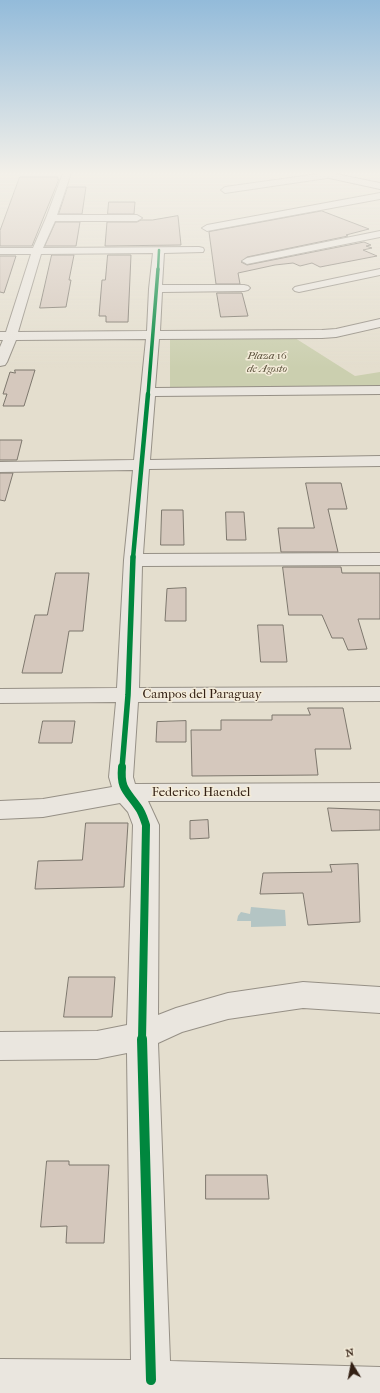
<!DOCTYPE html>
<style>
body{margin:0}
#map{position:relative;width:380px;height:1393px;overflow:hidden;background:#e4dece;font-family:"IM FELL French Canon",serif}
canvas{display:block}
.north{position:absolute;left:332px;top:1345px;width:40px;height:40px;-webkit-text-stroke:3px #f4ecd9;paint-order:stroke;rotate:350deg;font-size:11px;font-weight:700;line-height:16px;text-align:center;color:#332014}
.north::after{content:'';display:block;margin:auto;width:14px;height:18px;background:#332014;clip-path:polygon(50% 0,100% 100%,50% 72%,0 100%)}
</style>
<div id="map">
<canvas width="380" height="1393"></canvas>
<div class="north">N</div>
</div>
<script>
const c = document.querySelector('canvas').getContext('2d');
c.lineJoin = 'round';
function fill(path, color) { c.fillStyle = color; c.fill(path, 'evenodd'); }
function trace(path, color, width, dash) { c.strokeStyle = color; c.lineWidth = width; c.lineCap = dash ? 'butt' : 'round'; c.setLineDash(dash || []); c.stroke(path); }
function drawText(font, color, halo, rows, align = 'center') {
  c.font = font + ' "IM FELL French Canon",serif'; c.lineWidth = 3; c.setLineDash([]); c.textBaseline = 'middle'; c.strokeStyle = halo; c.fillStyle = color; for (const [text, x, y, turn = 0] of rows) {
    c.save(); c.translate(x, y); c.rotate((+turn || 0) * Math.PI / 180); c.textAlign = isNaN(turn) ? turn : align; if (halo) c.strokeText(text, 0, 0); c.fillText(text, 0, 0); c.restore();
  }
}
const green = new Path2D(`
 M 170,338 L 295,338 L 355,376 L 380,372 L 380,386 L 170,388 Z`);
const water = new Path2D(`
 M 251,907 L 285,910 L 286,926 L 251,927 L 251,921 L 237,921 L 238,916 L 241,912 L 250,914 Z`);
const building = new Path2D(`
 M 20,177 L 58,177 L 57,179 L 59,179 L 32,246 L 0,246 L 0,231 Z
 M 68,187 L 86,187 L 82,214 L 59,214 Z
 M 109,202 L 135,202 L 134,214 L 108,214 Z
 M 322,211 L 369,229 L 346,235 L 348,236 L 247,257 L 241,262 L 247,265 L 364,242 L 371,245 L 366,246 L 372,248 L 363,250 L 377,256 L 320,267 L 312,263 L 300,266 L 293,263 L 275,265 L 238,273 L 240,284 L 216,284 L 209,232 Z
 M 178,216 L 181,245 L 105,246 L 107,222 L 137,222 L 141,220 L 152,220 Z
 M 56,222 L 80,222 L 76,246 L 45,246 Z
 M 52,255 L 74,255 L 69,280 L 71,280 L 66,307 L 40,308 Z
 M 108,255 L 131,255 L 128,322 L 106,322 L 106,316 L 99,316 L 102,280 L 105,280 Z
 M 0,256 L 16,256 L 4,293 L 0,292 Z
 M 217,293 L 242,293 L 248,316 L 221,317 Z
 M 15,370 L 35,370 L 24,406 L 3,406 L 7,394 L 3,394 L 10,372 L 15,373 Z
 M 0,440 L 22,440 L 17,460 L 0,460 Z
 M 0,473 L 13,473 L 5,501 L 0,500 Z
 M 306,483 L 341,483 L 347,509 L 328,509 L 338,552 L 281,552 L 278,528 L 314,528 Z
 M 162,510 L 183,510 L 184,545 L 161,545 Z
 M 226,512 L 244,512 L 246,540 L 227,540 Z
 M 283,567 L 341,567 L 342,573 L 380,573 L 380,619 L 358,619 L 367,649 L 348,650 L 343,638 L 332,638 L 322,615 L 289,615 Z
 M 56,573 L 89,573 L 83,631 L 69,631 L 62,673 L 22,673 L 35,615 L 47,615 Z
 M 186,588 L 186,621 L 165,621 L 167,589 Z
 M 258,625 L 283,625 L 287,662 L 261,662 Z
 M 308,708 L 343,708 L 351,749 L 315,749 L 318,775 L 192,776 L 191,730 L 221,730 L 221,720 L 272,720 L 272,715 L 310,715 Z
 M 43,721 L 75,721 L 72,743 L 39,743 Z
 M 186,721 L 186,742 L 156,742 L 157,722 Z
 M 328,808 L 380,810 L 380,830 L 332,831 Z
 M 208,820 L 209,838 L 190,839 L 190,821 Z
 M 86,823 L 128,823 L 124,887 L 35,889 L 38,861 L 82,860 Z
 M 358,864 L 360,922 L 308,925 L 303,893 L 260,894 L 263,873 L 332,872 L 330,865 Z
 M 69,977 L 115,977 L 112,1017 L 64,1017 Z
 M 47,1161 L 69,1161 L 69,1165 L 109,1165 L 104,1243 L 66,1243 L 67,1226 L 41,1227 Z
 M 206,1175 L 267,1175 L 269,1199 L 206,1199 Z`);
const street = new Path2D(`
 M 63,173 L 71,173 L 57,215 L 137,215 L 142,218 L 137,221 L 55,221 L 43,248 L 199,247 L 203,248 L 204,250 L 203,252 L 164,253 L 162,285 L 244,285 L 248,286 L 250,288 L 248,290 L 244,291 L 162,292 L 160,331 L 322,330 L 336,329 L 380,319 L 380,327 L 336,337 L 322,338 L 159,339 L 155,388 L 380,386 L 380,394 L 155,396 L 150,460 L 380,456 L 380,466 L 149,469 L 143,554 L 380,553 L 380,565 L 142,566 L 139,688 L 380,687 L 380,701 L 138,702 L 133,777 L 135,784 L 380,783 L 380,801 L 148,801 L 159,825 L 158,1015 L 176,1008 L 228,993 L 303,982 L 380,987 L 380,1013 L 303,1008 L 228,1019 L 182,1032 L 158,1043 L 170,1361 L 380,1367 L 380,1393 L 0,1393 L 0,1359 L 131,1360 L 127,1053 L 97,1059 L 0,1060 L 0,1032 L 97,1031 L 127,1025 L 133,825 L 128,812 L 120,803 L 43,817 L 0,819 L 0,801 L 43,799 L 112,787 L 109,777 L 116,702 L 0,703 L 0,689 L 117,688 L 124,560 L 133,470 L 0,472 L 0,462 L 134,460 L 146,339 L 16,340 L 7,362 L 5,365 L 0,366 L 0,347 L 3,340 L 0,340 L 0,332 L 6,332 L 31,254 L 0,254 L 0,248 L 33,248 L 46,218 ZM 153,253 L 149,289 L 147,331 L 18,332 L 41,254 Z
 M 325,173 L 330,173 L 331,175 L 327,178 L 225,193 L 221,190 L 225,187 Z
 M 380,193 L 380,199 L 207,231 L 202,228 L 207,225 Z
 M 380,231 L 380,237 L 247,264 L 242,261 L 247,258 Z
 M 380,269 L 380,275 L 299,292 L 295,291 L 293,289 L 295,287 L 299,286 Z`);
const secondary = new Path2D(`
 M 316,173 L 331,173 L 380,183 L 380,189 L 320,176 Z`);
const cyclewayFar5 = new Path2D(`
 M 158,270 L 159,250`);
const cyclewayFar4 = new Path2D(`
 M 148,395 L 158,269`);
const cyclewayFar3 = new Path2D(`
 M 133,558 L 148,394`);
const cyclewayFar2 = new Path2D(`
 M 122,768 L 128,695 L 133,557`);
const cyclewayFar1 = new Path2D(`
 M 122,767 C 120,789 127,791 138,807 C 142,812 144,819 146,825 L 142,1040`);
const cycleway = new Path2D(`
 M 142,1039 L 151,1380`);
const farParknames = [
 ["Plaza 16",267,356],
 ["de Agosto",267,369]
];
const streetNames = [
 ["Campos del Paraguay",202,695],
 ["Federico Haendel",201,793]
];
fill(green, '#cbcfaf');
fill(water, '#b4c5c4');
fill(building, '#d5c8bd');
trace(building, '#7d776d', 1);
trace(street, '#969086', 2);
trace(secondary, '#7d776d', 2);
fill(street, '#eae6df');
fill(secondary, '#eae6df');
trace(cyclewayFar5, '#00873e', 2.5);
trace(cyclewayFar4, '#00873e', 3.5);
trace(cyclewayFar3, '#00873e', 4.5);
trace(cyclewayFar2, '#00873e', 5.5);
trace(cyclewayFar1, '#00873e', 8);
trace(cycleway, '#00873e', 10);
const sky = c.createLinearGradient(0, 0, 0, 368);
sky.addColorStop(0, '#93bbda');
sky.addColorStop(0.47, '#f3f0e9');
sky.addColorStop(1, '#f3f0e900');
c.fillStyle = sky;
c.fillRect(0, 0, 380, 368);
drawText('italic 11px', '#5b513b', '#f4ecd9', farParknames);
drawText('13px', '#332014', '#f4ecd9', streetNames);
</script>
